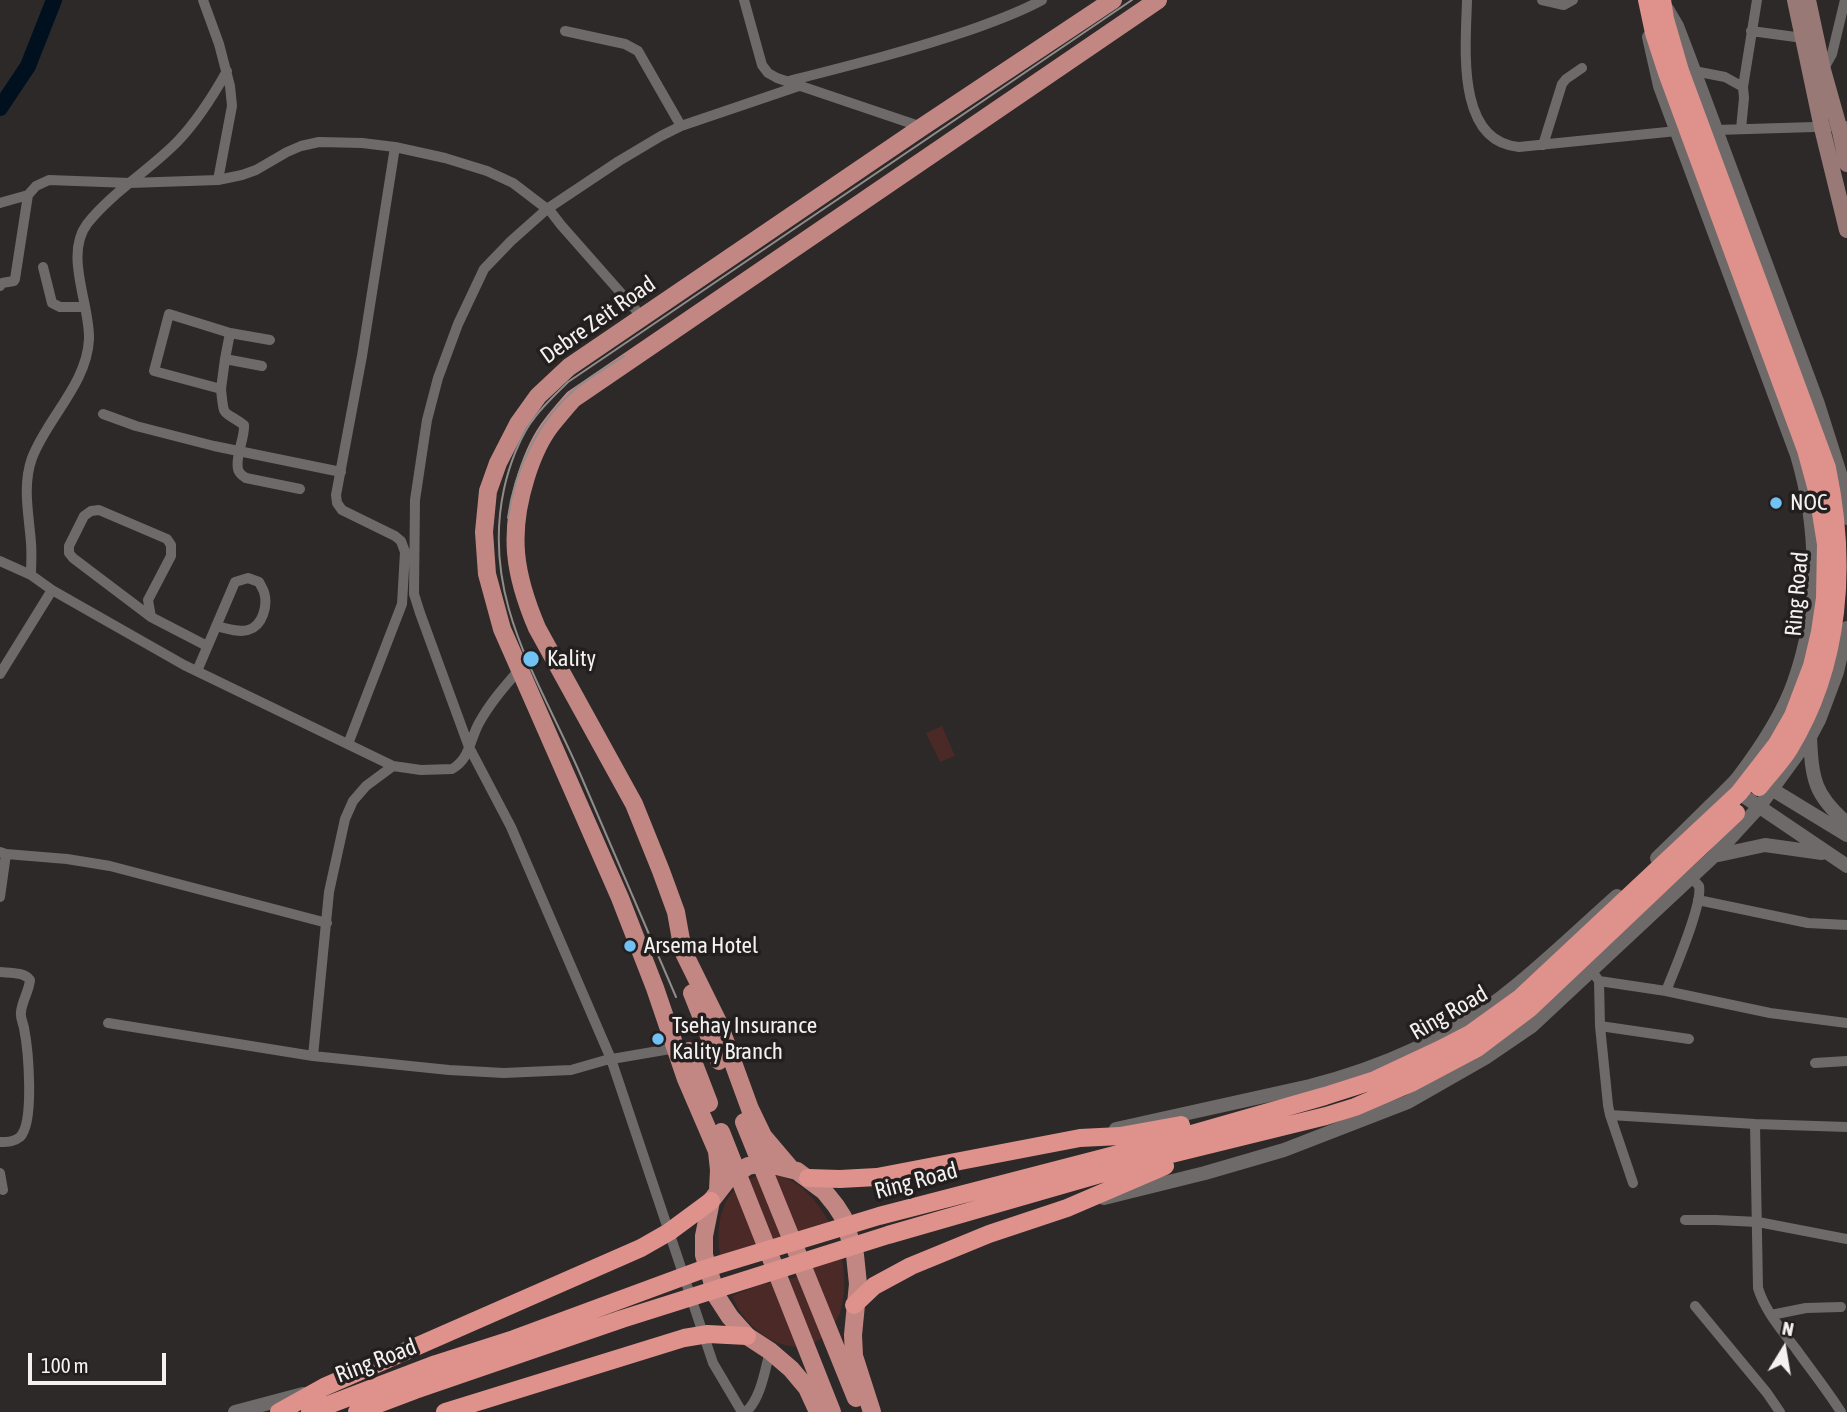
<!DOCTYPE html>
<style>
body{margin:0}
#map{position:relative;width:1847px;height:1412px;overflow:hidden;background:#2c2928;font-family:"Asap Condensed",sans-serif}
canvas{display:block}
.north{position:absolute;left:1749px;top:1314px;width:70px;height:70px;-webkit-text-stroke:5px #231f1f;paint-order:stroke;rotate:11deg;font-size:19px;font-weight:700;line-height:28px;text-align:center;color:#f4f1f1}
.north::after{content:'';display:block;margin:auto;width:24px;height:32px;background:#f4f1f1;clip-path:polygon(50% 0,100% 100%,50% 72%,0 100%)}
.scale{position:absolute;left:28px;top:1353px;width:138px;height:32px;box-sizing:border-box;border:4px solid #f4f1f1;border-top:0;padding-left:9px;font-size:21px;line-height:24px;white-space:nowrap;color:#f4f1f1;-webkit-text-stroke:5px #231f1f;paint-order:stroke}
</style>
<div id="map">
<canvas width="1847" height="1412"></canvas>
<div class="north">N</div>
<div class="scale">100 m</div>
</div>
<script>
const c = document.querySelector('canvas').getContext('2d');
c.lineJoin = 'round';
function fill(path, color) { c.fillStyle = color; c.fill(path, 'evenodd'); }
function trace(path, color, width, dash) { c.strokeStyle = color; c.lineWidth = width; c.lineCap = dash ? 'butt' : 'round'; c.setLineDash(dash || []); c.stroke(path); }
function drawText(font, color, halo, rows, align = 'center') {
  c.font = font + ' "Asap Condensed",sans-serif'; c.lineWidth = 7; c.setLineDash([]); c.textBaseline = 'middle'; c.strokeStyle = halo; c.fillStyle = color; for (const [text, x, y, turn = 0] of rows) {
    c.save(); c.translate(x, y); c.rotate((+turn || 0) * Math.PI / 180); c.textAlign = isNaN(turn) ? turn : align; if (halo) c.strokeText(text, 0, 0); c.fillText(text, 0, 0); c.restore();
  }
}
const green = new Path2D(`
 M 942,726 L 955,756 L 940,762 L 926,733 Z
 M 763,1174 C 796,1173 816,1199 831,1225 L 721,1262 C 714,1224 720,1185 763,1174 Z
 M 842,1259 C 845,1277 846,1295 840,1313 C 838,1319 833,1325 829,1331 C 803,1362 762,1342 742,1314 C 738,1309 735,1302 732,1296 L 759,1285 L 794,1278 L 799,1275 L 805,1269 Z`);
const river = new Path2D(`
 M 0,108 L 28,66 L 54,0`);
const minor = new Path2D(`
 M 203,0 L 219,44 L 230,86 L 232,106 L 218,180
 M 744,0 L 762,65 L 768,73 L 777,78 L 922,127
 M 1467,0 C 1466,45 1455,142 1519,147 L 1677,131
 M 1542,0 L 1564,5 L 1573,0
 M 565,31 L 625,44 L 638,51 L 681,126
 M 1751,31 L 1803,38
 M 1823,70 L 1832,54 L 1845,0
 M 1694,71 L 1725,77 L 1743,87
 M 789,81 C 848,66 908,51 967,31 C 993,22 1018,13 1042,0
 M 1741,129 L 1744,98 L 1743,87 L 1757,0
 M 1716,130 L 1847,126
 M 1543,145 L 1562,84 L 1566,79 L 1582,68
 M 0,203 L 28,195
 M 43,267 L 52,303 L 60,307 L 85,307
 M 0,286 L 2,283 L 14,281 L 15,279 L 28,195 L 36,186 L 49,180 L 130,183 L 218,180 L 242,175 L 256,170 L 287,152 L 301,146 L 319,142 L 362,143 L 395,147 L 445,158 L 487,171 L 513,183 L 551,212 L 561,225 L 643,318
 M 270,340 L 230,333 L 169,314 L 154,371 L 221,389 C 224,419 222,409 244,425 C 245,438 235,456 238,469 C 239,474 243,476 246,478 L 300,489
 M 225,359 L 262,366
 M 221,389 L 225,359 L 230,333
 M 103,414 L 136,426 L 214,446 L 341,472
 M 0,561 L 31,575 L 52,590 L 184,665 L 393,766 L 421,770 L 452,769 C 470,759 470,739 479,723 C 490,703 504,687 519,670
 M 31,575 C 31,564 32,554 31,543 C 29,515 22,486 32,458 C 47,418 87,384 89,339 C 90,304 64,255 87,224 C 112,192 150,170 178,141 C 198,120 213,96 227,71
 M 151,617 L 148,600 L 171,556 L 171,545 L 167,539 L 99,510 L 91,511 L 84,516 L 69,546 L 69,553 L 73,558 L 151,617 L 207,646
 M 197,671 L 235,582 L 248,578 L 259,582 C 261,586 263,589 264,592 C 268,605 263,626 248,630 C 238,633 226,628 216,626
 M 0,674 L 52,590
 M 348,744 L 402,604 L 405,552 L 401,541 L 395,536 L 342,510 L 337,503 L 336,495 L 362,356 L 395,147
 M 0,852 L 6,854 L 67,859 L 110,866 L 327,923
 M 0,897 L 6,854
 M 1698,900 L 1808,923 L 1847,925
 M 1592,971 L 1599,981 L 1600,1026 L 1608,1105 L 1610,1115 L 1755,1124 L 1847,1127
 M 0,972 C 10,973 24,972 30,980 C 29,991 22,1001 21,1012 C 20,1017 23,1023 24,1028 C 28,1048 35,1122 20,1137 C 14,1142 8,1142 0,1142
 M 1599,981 L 1666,991 L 1770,1013 L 1847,1023
 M 1666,991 C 1674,971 1703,904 1699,886 L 1691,877
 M 108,1023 L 313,1056 L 449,1070 L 504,1073 L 571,1070 L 606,1060 L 676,1048
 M 1600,1026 L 1689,1039
 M 313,1056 L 329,892 L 345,819 L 353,801 L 366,786 L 393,766
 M 1815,1063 L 1847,1061
 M 1610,1115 L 1633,1183
 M 1755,1124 L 1758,1288 C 1765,1311 1781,1329 1796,1349 C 1811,1370 1827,1390 1841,1412
 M 0,1173 L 3,1190
 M 1685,1220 L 1716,1220 L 1758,1222 L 1847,1239
 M 1695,1306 L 1767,1393 L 1780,1412
 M 1771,1315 L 1806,1308 L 1841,1307
 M 742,1412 L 713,1363 L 611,1059 L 511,827 L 469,747 L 420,613 L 414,594 L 415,500 L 427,420 L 438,378 L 458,324 L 484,269 L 511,241 L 547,209 L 619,161 L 661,136 L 681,126 L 799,86
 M 746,1412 C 761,1398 765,1370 770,1351`);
const tertiary = new Path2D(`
 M 1667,9 L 1677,26 L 1690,60 L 1818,404 L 1842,480 L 1847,518
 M 1649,37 L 1660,86 L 1797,455 C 1819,529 1820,609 1794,682 C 1782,716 1759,750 1737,779 C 1729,788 1719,797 1711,805 C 1693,823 1675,841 1657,858
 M 1810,737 C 1812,779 1814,795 1847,823
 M 1765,785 L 1847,835
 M 1739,793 L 1847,866
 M 1714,856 L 1765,845 L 1822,853
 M 1116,1129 L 1310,1086 C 1381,1068 1455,1036 1512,989 C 1548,960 1582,927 1617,896
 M 1104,1198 L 1205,1173 L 1284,1150 L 1408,1102 L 1485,1058 L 1532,1026 L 1714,856 L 1759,807 L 1810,737 L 1819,720 L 1837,672 L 1847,628
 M 235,1412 L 303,1394`);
const secondary = new Path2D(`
 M 1795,0 L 1822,128 L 1847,230
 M 1808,0 L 1823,70 L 1839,127 L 1847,164`);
const primary = new Path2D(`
 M 692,993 L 719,1061
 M 689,1051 L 709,1103
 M 744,1122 L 856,1398
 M 721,1132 L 832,1412
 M 791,1169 L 763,1136 L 750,1109 L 719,1024 L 683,951 L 676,912 L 661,871 L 634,804 L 537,628 C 514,574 508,534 526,477 C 532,458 540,439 552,424 C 559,415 566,407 573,399 L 1158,0
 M 718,1190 L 719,1170 L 717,1151 L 686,1079 L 655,988 L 620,898 L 502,629 L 487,574 L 484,532 L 488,491 L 498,463 L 518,424 L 538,396 L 569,367 L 922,127 L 1113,0
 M 818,1412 L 807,1388 L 791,1369 L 770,1351 L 747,1336 L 730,1317 L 717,1297 L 704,1255 L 704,1236 L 711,1201 L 728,1179 L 748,1166 L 765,1163 L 797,1171 L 824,1191 L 836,1206 L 843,1217 L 855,1255 L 858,1284 L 853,1335 L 854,1356 L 872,1412`);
const trunk = new Path2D(`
 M 1662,0 L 1665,19 L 1680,71 L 1827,468 C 1847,563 1841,664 1789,749 C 1781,762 1769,774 1759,787
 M 808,1178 L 840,1179 L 877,1177 L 1080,1138 L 1120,1136 L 1181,1125
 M 854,1305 L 874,1286 L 911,1266 L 989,1234 L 1067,1208 L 1165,1166
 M 279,1412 L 324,1387 L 641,1248 L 669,1232 L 711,1201
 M 310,1412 L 436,1364 L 514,1339 L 701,1270 L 879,1216 L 1157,1144 L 1325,1096 L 1375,1080 L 1439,1050 L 1470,1034 L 1520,998 L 1739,793 L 1777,744 L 1793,716 L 1812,666 L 1820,632 L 1825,598 L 1826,544 L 1818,494 L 1806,450 L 1667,73 L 1654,33 L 1647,0
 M 357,1412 L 415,1390 L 622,1319 L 888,1235 L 1159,1157 L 1326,1116 L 1355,1107 L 1411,1083 L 1477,1048 L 1530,1008 L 1736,813
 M 445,1412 L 684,1338 L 708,1334 L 747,1336`);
const tram = new Path2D(`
 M 508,518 C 514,471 538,421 574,390 C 589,377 608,367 624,356
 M 676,997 C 643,921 611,845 578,769 C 537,676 481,596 504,489 C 509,466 520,435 535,417 C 545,404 557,393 568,382 L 1132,0`);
const markers = [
 [1776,503,7,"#70c1f4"],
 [531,659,9,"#70c1f4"],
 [630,946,7,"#70c1f4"],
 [658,1039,7,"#70c1f4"]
];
const streetNames = [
 ["Debre Zeit Road",598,320,-35],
 ["Ring Road",1797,594,-85],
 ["Ring Road",1449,1013,-30],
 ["Ring Road",916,1181,-15],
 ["Ring Road",376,1361,-21]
];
const poiNames = [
 ["NOC",1790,503],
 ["Kality",547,659],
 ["Arsema Hotel",644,946],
 ["Tsehay Insurance",672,1026],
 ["Kality Branch",672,1052]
];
fill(green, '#4a2927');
trace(river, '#00101e', 16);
trace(minor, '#6e6a69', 10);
trace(tertiary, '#6e6a69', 14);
trace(secondary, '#987976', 16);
trace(primary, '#c38783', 18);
trace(trunk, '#df918c', 18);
trace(tram, '#8f8c8b', 2);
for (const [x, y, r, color] of markers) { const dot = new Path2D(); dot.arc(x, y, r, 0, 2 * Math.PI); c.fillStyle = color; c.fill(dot); trace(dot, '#231f1f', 2.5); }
drawText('23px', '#f4f1f1', '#231f1f', streetNames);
drawText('23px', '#f4f1f1', '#231f1f', poiNames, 'left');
</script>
